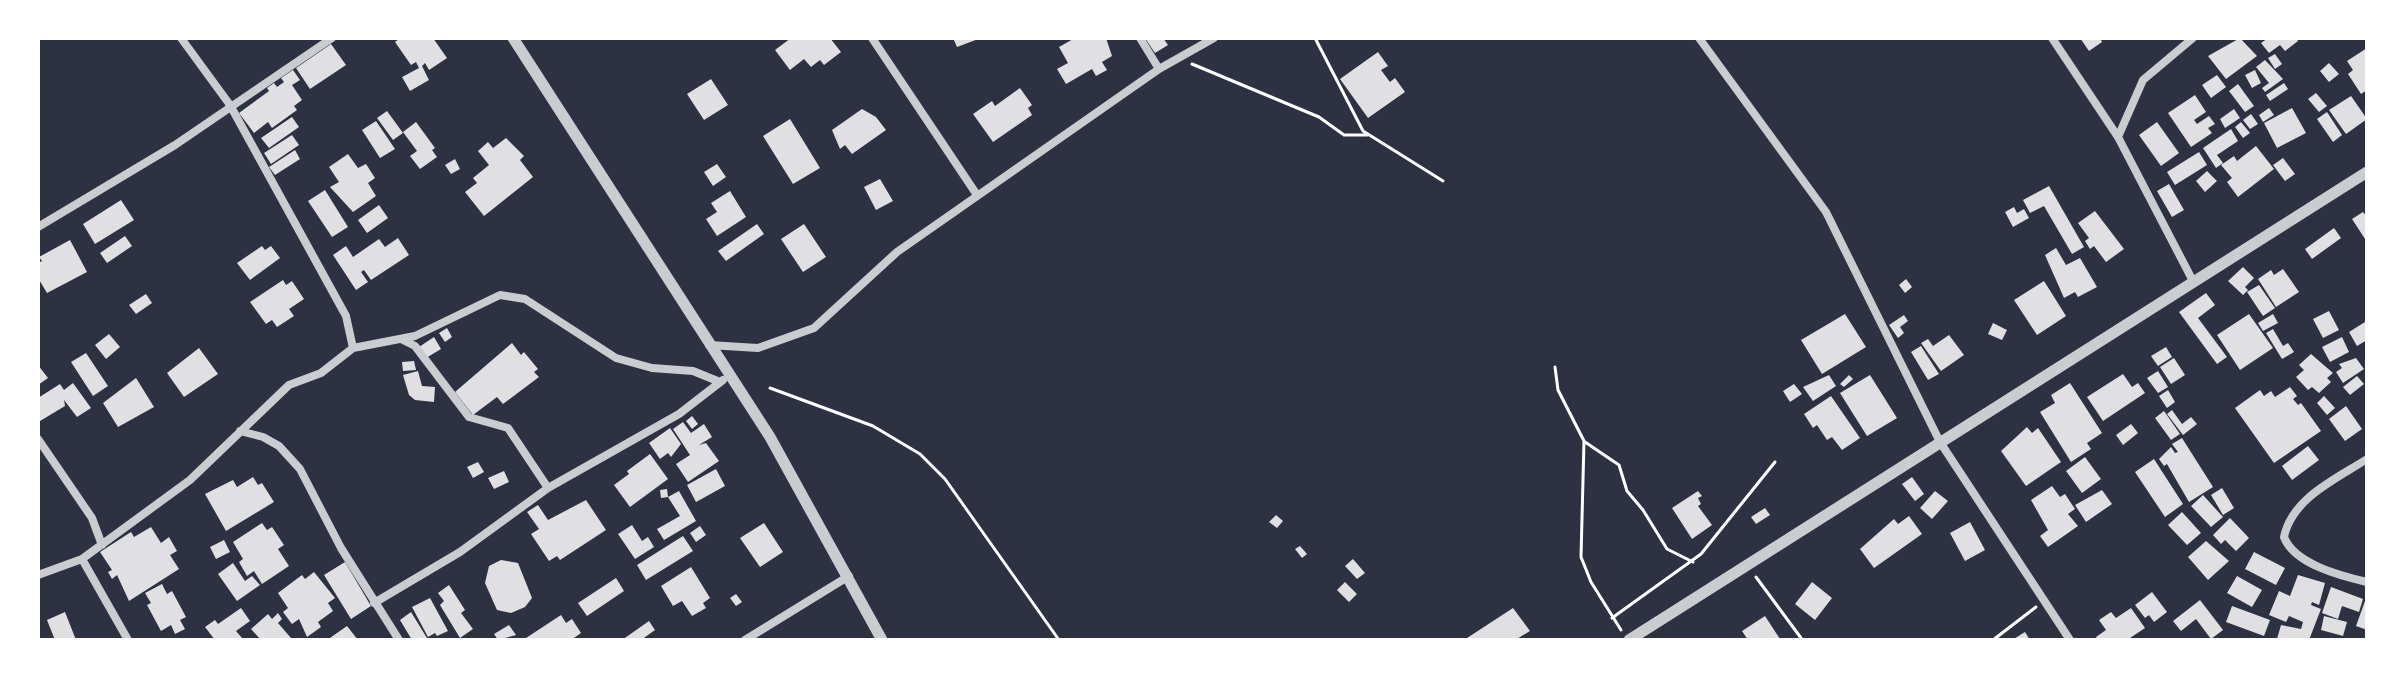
<!DOCTYPE html>
<style>
body{margin:0}
#map{position:relative;width:2405px;height:678px;overflow:hidden;background:#2d3142;font-family:"Work Sans",sans-serif}
canvas{display:block}
.frame{position:absolute;inset:0;border:40px solid #fff;pointer-events:none}
</style>
<div id="map">
<canvas width="2405" height="678"></canvas>
<div class="frame"></div>
</div>
<script>
const c = document.querySelector('canvas').getContext('2d');
c.lineJoin = 'round';
function fill(path, color) { c.fillStyle = color; c.fill(path, 'evenodd'); }
function trace(path, color, width, dash) { c.strokeStyle = color; c.lineWidth = width; c.lineCap = dash ? 'butt' : 'round'; c.setLineDash(dash || []); c.stroke(path); }
const building = new Path2D(`
 M 400,38 L 433,38 L 447,58 L 429,70 L 425,63 L 422,66 L 429,80 L 410,91 L 402,77 L 419,68 L 416,62 L 411,65 L 395,42 Z
 M 791,38 L 830,38 L 841,52 L 824,65 L 820,60 L 811,67 L 804,59 L 790,70 L 775,50 Z
 M 953,38 L 981,38 L 957,47 Z
 M 1075,38 L 1106,38 L 1112,56 L 1102,62 L 1107,70 L 1096,76 L 1092,69 L 1066,84 L 1057,69 L 1068,63 L 1059,47 Z
 M 1145,38 L 1163,38 L 1168,45 L 1155,53 Z
 M 2080,38 L 2100,38 L 2102,42 L 2089,51 Z
 M 2240,38 L 2257,56 L 2226,79 L 2208,56 Z
 M 2268,38 L 2296,38 L 2298,41 L 2285,51 L 2280,45 L 2269,53 L 2261,43 Z
 M 331,44 L 346,65 L 310,89 L 296,68 Z
 M 2367,48 L 2367,90 L 2361,94 L 2348,74 L 2353,70 L 2347,61 Z
 M 1378,52 L 1388,66 L 1381,70 L 1390,82 L 1395,78 L 1405,92 L 1368,118 L 1340,79 Z
 M 2275,54 L 2282,64 L 2275,69 L 2268,58 Z
 M 2265,60 L 2283,79 L 2265,92 L 2262,88 L 2269,83 L 2256,67 Z
 M 2329,63 L 2339,74 L 2329,82 L 2320,71 Z
 M 293,70 L 300,80 L 292,85 L 302,100 L 294,106 L 297,110 L 272,128 L 268,122 L 254,133 L 239,113 L 269,91 L 267,88 L 274,83 L 277,87 L 284,82 L 281,78 Z
 M 2255,70 L 2261,83 L 2252,88 L 2245,75 Z
 M 2217,75 L 2226,87 L 2211,98 L 2202,85 Z
 M 711,79 L 728,105 L 704,120 L 687,94 Z
 M 2284,83 L 2288,89 L 2270,101 L 2266,95 Z
 M 2238,84 L 2254,106 L 2245,112 L 2229,91 Z
 M 1020,88 L 1032,105 L 1028,108 L 1032,115 L 993,142 L 973,114 L 992,101 L 995,106 Z
 M 2316,93 L 2327,106 L 2319,112 L 2308,99 Z
 M 2195,95 L 2206,112 L 2194,120 L 2197,124 L 2209,116 L 2215,124 L 2208,128 L 2212,133 L 2191,147 L 2168,113 Z
 M 2351,96 L 2367,119 L 2346,134 L 2329,110 Z
 M 2269,108 L 2274,115 L 2263,122 L 2259,115 Z
 M 2292,108 L 2306,133 L 2277,148 L 2264,123 Z
 M 862,109 L 876,117 L 886,130 L 852,154 L 845,145 L 840,149 L 832,130 Z
 M 2234,109 L 2240,118 L 2225,128 L 2220,119 Z
 M 387,111 L 403,133 L 393,140 L 377,118 Z
 M 2327,112 L 2342,135 L 2333,142 L 2317,119 Z
 M 2251,114 L 2258,124 L 2250,129 L 2243,120 Z
 M 292,117 L 299,127 L 269,148 L 261,138 Z
 M 790,119 L 820,168 L 793,184 L 763,136 Z
 M 376,121 L 395,149 L 380,158 L 362,130 Z
 M 416,122 L 435,148 L 432,150 L 437,157 L 420,169 L 410,156 L 417,151 L 403,132 Z
 M 2157,122 L 2179,153 L 2161,166 L 2139,135 Z
 M 2241,122 L 2250,133 L 2243,138 L 2235,127 Z
 M 2231,129 L 2238,141 L 2217,155 L 2223,163 L 2216,168 L 2203,148 Z
 M 292,135 L 299,145 L 271,164 L 264,153 Z
 M 506,138 L 524,156 L 520,160 L 533,177 L 484,216 L 465,192 L 477,183 L 473,178 L 489,165 L 478,151 L 488,142 L 493,148 Z
 M 2256,146 L 2274,169 L 2238,197 L 2227,182 L 2232,178 L 2221,165 L 2234,156 L 2237,161 Z
 M 295,150 L 300,159 L 275,175 L 269,167 Z
 M 2199,152 L 2207,165 L 2175,185 L 2167,172 Z
 M 348,154 L 358,168 L 366,164 L 375,178 L 368,183 L 376,196 L 353,212 L 330,187 L 339,182 L 329,167 Z
 M 2283,158 L 2295,174 L 2285,181 L 2273,165 Z
 M 455,159 L 460,169 L 451,174 L 445,165 Z
 M 717,164 L 726,177 L 713,186 L 704,172 Z
 M 2207,171 L 2217,181 L 2205,192 L 2196,181 Z
 M 880,179 L 893,201 L 876,210 L 864,187 Z
 M 2169,184 L 2184,210 L 2172,217 L 2157,191 Z
 M 2049,186 L 2084,247 L 2072,254 L 2044,206 L 2030,213 L 2023,200 Z
 M 325,190 L 348,227 L 332,237 L 308,201 Z
 M 730,191 L 746,217 L 717,236 L 706,219 L 717,212 L 711,203 Z
 M 121,200 L 134,220 L 95,244 L 83,224 Z
 M 379,205 L 388,218 L 367,233 L 358,220 Z
 M 2014,207 L 2017,213 L 2024,209 L 2029,218 L 2013,227 L 2005,212 Z
 M 2095,211 L 2124,249 L 2106,262 L 2094,246 L 2090,249 L 2085,241 L 2089,238 L 2078,223 Z
 M 2363,212 L 2367,217 L 2367,242 L 2352,219 Z
 M 757,224 L 764,234 L 726,261 L 718,251 Z
 M 804,224 L 826,257 L 803,272 L 781,239 Z
 M 2334,228 L 2341,238 L 2312,259 L 2305,249 Z
 M 125,236 L 132,246 L 107,263 L 100,253 Z
 M 398,238 L 409,255 L 371,280 L 364,270 L 361,272 L 368,282 L 356,290 L 333,255 L 346,246 L 353,257 L 379,239 L 385,247 Z
 M 70,240 L 87,272 L 47,293 L 38,278 L 38,263 L 42,261 L 39,257 Z
 M 262,246 L 265,250 L 271,246 L 280,258 L 250,280 L 237,263 Z
 M 2056,248 L 2066,265 L 2080,258 L 2097,287 L 2078,297 L 2075,292 L 2064,298 L 2045,255 Z
 M 2243,267 L 2254,278 L 2245,287 L 2248,290 L 2243,295 L 2228,281 Z
 M 2283,269 L 2299,292 L 2276,307 L 2258,279 L 2271,270 L 2274,275 Z
 M 1906,279 L 1912,287 L 1905,293 L 1899,285 Z
 M 283,280 L 286,285 L 292,281 L 304,299 L 289,309 L 294,316 L 277,327 L 272,320 L 266,324 L 250,302 Z
 M 2044,281 L 2066,316 L 2037,335 L 2014,300 Z
 M 2259,285 L 2275,308 L 2263,316 L 2247,292 Z
 M 2206,293 L 2215,305 L 2198,318 L 2227,357 L 2217,364 L 2179,312 Z
 M 146,294 L 152,303 L 136,314 L 129,305 Z
 M 2329,311 L 2339,330 L 2323,338 L 2313,319 Z
 M 1845,314 L 1866,347 L 1822,374 L 1801,340 Z
 M 2249,314 L 2273,348 L 2240,370 L 2217,335 Z
 M 2273,314 L 2278,323 L 2263,331 L 2258,323 Z
 M 1904,315 L 1908,321 L 1900,327 L 1904,333 L 1898,338 L 1889,325 Z
 M 2365,322 L 2367,340 L 2357,346 L 2349,332 Z
 M 1993,323 L 2007,330 L 2002,340 L 1988,334 Z
 M 447,328 L 452,337 L 445,342 L 439,333 Z
 M 2273,329 L 2283,346 L 2288,343 L 2294,352 L 2282,359 L 2266,333 Z
 M 109,334 L 120,347 L 106,359 L 95,345 Z
 M 1949,335 L 1964,355 L 1941,371 L 1921,343 L 1928,339 L 1933,346 Z
 M 434,337 L 441,349 L 426,358 L 419,347 Z
 M 2342,337 L 2349,352 L 2330,362 L 2322,347 Z
 M 512,343 L 521,355 L 524,352 L 538,369 L 534,372 L 539,377 L 503,404 L 497,397 L 473,415 L 455,392 Z
 M 1921,346 L 1939,374 L 1928,380 L 1911,352 Z
 M 2166,347 L 2172,357 L 2158,366 L 2151,356 Z
 M 199,348 L 218,374 L 184,397 L 167,373 Z
 M 86,353 L 108,386 L 93,396 L 71,362 Z
 M 2311,354 L 2333,373 L 2327,378 L 2331,382 L 2319,393 L 2312,387 L 2308,390 L 2296,377 L 2304,370 L 2299,365 Z
 M 2174,358 L 2185,375 L 2171,384 L 2160,367 Z
 M 2356,358 L 2364,369 L 2343,383 L 2336,372 L 2342,368 L 2339,364 Z
 M 414,361 L 416,370 L 403,371 L 402,362 Z
 M 38,365 L 48,378 L 38,385 Z
 M 418,371 L 422,386 L 435,387 L 434,402 L 415,400 L 409,395 L 403,375 Z
 M 2158,371 L 2168,387 L 2158,393 L 2147,378 Z
 M 2123,374 L 2132,387 L 2138,383 L 2145,393 L 2103,421 L 2087,397 Z
 M 1829,375 L 1836,386 L 1813,401 L 1803,387 Z
 M 1849,375 L 1853,379 L 1844,387 L 1840,384 Z
 M 1870,375 L 1897,418 L 1867,436 L 1840,393 Z
 M 2357,376 L 2364,384 L 2350,395 L 2343,387 Z
 M 136,378 L 154,407 L 118,427 L 103,403 Z
 M 73,383 L 91,408 L 77,417 L 64,400 L 65,406 L 40,421 L 38,398 L 60,384 L 64,390 Z
 M 2070,383 L 2102,433 L 2087,443 L 2091,449 L 2071,462 L 2040,412 L 2055,403 L 2051,395 Z
 M 1794,384 L 1802,394 L 1790,402 L 1783,391 Z
 M 2290,387 L 2297,396 L 2293,399 L 2298,405 L 2301,403 L 2321,431 L 2274,463 L 2235,408 L 2260,390 L 2264,396 L 2271,391 L 2275,397 Z
 M 2168,390 L 2175,402 L 2167,408 L 2159,396 Z
 M 1831,396 L 1860,438 L 1842,450 L 1832,437 L 1827,440 L 1817,425 L 1813,428 L 1804,414 Z
 M 2324,396 L 2335,408 L 2327,415 L 2317,403 Z
 M 2346,406 L 2362,429 L 2345,441 L 2329,419 Z
 M 2172,410 L 2182,424 L 2191,417 L 2197,424 L 2183,435 L 2167,414 Z
 M 2164,411 L 2180,434 L 2171,440 L 2155,418 Z
 M 692,416 L 698,424 L 692,429 L 686,421 Z
 M 683,422 L 691,433 L 704,424 L 712,437 L 699,445 L 706,443 L 719,461 L 688,482 L 676,464 L 690,455 L 673,429 Z
 M 2131,424 L 2138,433 L 2123,445 L 2116,435 Z
 M 2027,427 L 2032,433 L 2038,428 L 2061,462 L 2026,486 L 2001,451 Z
 M 670,428 L 681,444 L 671,457 L 668,453 L 660,459 L 649,443 Z
 M 2182,438 L 2213,487 L 2189,502 L 2167,464 L 2164,466 L 2159,459 L 2171,447 L 2175,453 L 2178,452 L 2172,444 Z
 M 2308,446 L 2319,460 L 2292,480 L 2282,466 Z
 M 650,454 L 668,479 L 630,507 L 614,485 L 629,474 L 627,471 Z
 M 2085,457 L 2101,479 L 2082,493 L 2066,471 Z
 M 2154,459 L 2183,504 L 2165,517 L 2135,472 Z
 M 478,462 L 484,472 L 473,478 L 467,467 Z
 M 716,469 L 725,486 L 696,502 L 687,485 Z
 M 504,471 L 509,482 L 494,489 L 488,478 Z
 M 253,477 L 258,485 L 262,483 L 274,502 L 226,531 L 205,494 L 233,480 L 237,487 Z
 M 1912,477 L 1924,494 L 1915,501 L 1902,484 Z
 M 2052,486 L 2060,497 L 2065,494 L 2075,509 L 2068,514 L 2078,526 L 2048,547 L 2040,536 L 2048,530 L 2031,500 Z
 M 2222,488 L 2234,508 L 2223,515 L 2211,495 Z
 M 667,489 L 668,497 L 661,498 L 660,490 Z
 M 2102,490 L 2112,504 L 2086,522 L 2075,505 Z
 M 679,491 L 696,521 L 664,540 L 657,529 L 680,516 L 668,497 Z
 M 1698,491 L 1702,496 L 1698,498 L 1701,504 L 1698,506 L 1712,525 L 1692,539 L 1672,508 Z
 M 1935,491 L 1948,501 L 1932,519 L 1920,508 Z
 M 2203,495 L 2223,517 L 2211,527 L 2191,506 Z
 M 586,500 L 606,530 L 560,560 L 557,556 L 549,561 L 531,534 L 539,529 L 527,512 L 538,505 L 548,520 Z
 M 1765,508 L 1770,515 L 1756,524 L 1751,517 Z
 M 2182,512 L 2201,533 L 2187,545 L 2168,525 Z
 M 1276,515 L 1283,521 L 1277,528 L 1269,522 Z
 M 1909,516 L 1922,534 L 1874,568 L 1860,549 L 1894,519 L 1898,524 Z
 M 2230,518 L 2249,538 L 2236,551 L 2225,540 L 2221,544 L 2213,535 Z
 M 1970,522 L 1985,550 L 1965,561 L 1950,533 Z
 M 262,523 L 267,530 L 272,527 L 284,545 L 278,549 L 289,566 L 262,584 L 254,571 L 247,576 L 239,562 L 243,559 L 233,542 Z
 M 764,523 L 783,552 L 760,567 L 740,538 Z
 M 632,525 L 642,541 L 648,537 L 654,547 L 635,559 L 618,534 Z
 M 700,526 L 706,535 L 696,542 L 690,533 Z
 M 151,527 L 161,543 L 169,537 L 177,551 L 170,555 L 179,569 L 129,601 L 117,575 L 112,579 L 108,572 L 112,570 L 100,552 L 131,532 L 134,537 Z
 M 683,536 L 693,551 L 646,580 L 637,565 Z
 M 224,540 L 230,552 L 216,559 L 210,547 Z
 M 2206,541 L 2229,561 L 2208,580 L 2188,557 Z
 M 1300,546 L 1307,554 L 1302,558 L 1295,549 Z
 M 2254,552 L 2285,568 L 2276,585 L 2245,569 Z
 M 1353,559 L 1365,573 L 1357,579 L 1345,566 Z
 M 501,560 L 518,563 L 532,598 L 525,607 L 511,613 L 497,610 L 485,583 L 489,566 Z
 M 345,562 L 371,606 L 351,619 L 324,575 Z
 M 233,563 L 245,581 L 252,576 L 260,585 L 237,601 L 218,574 Z
 M 691,567 L 710,598 L 703,603 L 706,608 L 692,616 L 682,601 L 673,606 L 661,586 Z
 M 314,572 L 335,598 L 328,603 L 333,611 L 318,622 L 321,627 L 307,637 L 299,619 L 292,624 L 283,612 L 288,608 L 278,593 L 302,575 L 305,579 Z
 M 2298,575 L 2325,583 L 2319,605 L 2312,602 L 2311,605 L 2321,609 L 2309,640 L 2277,639 L 2281,625 L 2301,629 L 2303,622 L 2289,616 L 2286,622 L 2269,615 L 2279,591 L 2290,596 Z
 M 2237,576 L 2262,590 L 2252,607 L 2227,593 Z
 M 616,578 L 624,591 L 587,616 L 578,603 Z
 M 1345,582 L 1357,594 L 1349,602 L 1337,590 Z
 M 1812,582 L 1832,598 L 1815,620 L 1795,604 Z
 M 162,584 L 167,594 L 172,591 L 186,617 L 180,620 L 185,629 L 175,634 L 171,625 L 161,631 L 147,605 L 151,603 L 145,593 Z
 M 449,585 L 465,610 L 461,613 L 473,629 L 460,638 L 440,605 L 444,601 L 438,593 Z
 M 2331,587 L 2363,599 L 2359,612 L 2342,606 L 2338,619 L 2322,613 Z
 M 2152,592 L 2167,612 L 2154,622 L 2149,615 L 2145,618 L 2135,605 Z
 M 736,594 L 742,602 L 736,606 L 730,598 Z
 M 430,598 L 448,631 L 437,636 L 435,633 L 428,637 L 412,607 Z
 M 2200,600 L 2223,630 L 2211,639 L 2196,619 L 2181,631 L 2173,621 Z
 M 2365,601 L 2367,602 L 2367,630 L 2356,626 Z
 M 2232,606 L 2270,620 L 2264,636 L 2226,622 Z
 M 241,608 L 250,621 L 236,631 L 242,638 L 215,640 L 205,627 L 215,620 L 218,624 Z
 M 1513,608 L 1530,631 L 1515,640 L 1464,640 Z
 M 2131,608 L 2145,628 L 2127,640 L 2098,640 L 2096,637 L 2106,630 L 2099,620 L 2111,612 L 2116,618 Z
 M 65,612 L 76,640 L 55,640 L 47,620 Z
 M 411,612 L 427,638 L 423,640 L 412,640 L 400,620 Z
 M 278,613 L 282,619 L 278,623 L 291,638 L 261,640 L 251,629 L 268,614 L 272,619 Z
 M 561,615 L 566,623 L 572,619 L 581,633 L 571,640 L 523,640 Z
 M 1765,616 L 1780,639 L 1748,640 L 1742,631 Z
 M 2324,616 L 2347,622 L 2343,636 L 2321,630 Z
 M 649,621 L 655,630 L 641,640 L 622,640 Z
 M 509,625 L 516,635 L 498,640 L 494,634 Z
 M 347,626 L 358,640 L 327,640 Z
 M 2025,632 L 2030,640 L 2012,640 Z`);
const path = new Path2D(`
 M 1315,38 L 1363,131 L 1443,181
 M 1192,64 L 1319,117 L 1344,135 L 1367,135
 M 1555,367 L 1558,390 L 1584,441 L 1581,557 L 1591,582 L 1621,630
 M 770,388 L 873,426 L 920,454 L 945,479 L 1059,640
 M 1585,442 L 1619,465 L 1627,491 L 1643,510 L 1667,549 L 1693,562
 M 1756,577 L 1801,638
 M 1612,618 L 1701,554 L 1775,462
 M 1993,640 L 2036,607`);
const minor = new Path2D(`
 M 181,38 L 230,105 L 346,316 L 353,348
 M 872,38 L 977,195
 M 1140,38 L 1159,69
 M 1699,38 L 1826,212 L 1940,442 L 2070,640
 M 2052,38 L 2118,137 L 2194,283
 M 2118,137 L 2143,80 L 2193,38
 M 38,227 L 175,145 L 332,38
 M 403,340 L 415,346 L 469,417 L 508,428 L 548,488
 M 709,345 L 758,348 L 814,328 L 897,252 L 1159,69 L 1214,38
 M 240,431 L 263,437 L 279,446 L 300,469 L 341,548 L 399,640
 M 38,439 L 92,518 L 102,545
 M 2367,459 C 2336,479 2292,498 2284,537 C 2294,564 2341,576 2367,582
 M 82,559 L 128,640
 M 38,575 L 82,559 L 190,480 L 289,385 L 321,373 L 353,348 L 415,336 L 500,295 L 525,299 L 616,358 L 652,368 L 693,371 L 720,382
 M 374,603 L 460,552 L 548,488 L 679,414 L 723,380
 M 745,640 L 849,576`);
const tertiary = new Path2D(`
 M 513,38 L 770,437 L 882,640
 M 1629,640 L 2367,172`);
fill(building, '#e0e0e3');
trace(path, '#fff', 3);
trace(minor, '#caccd0', 8);
trace(tertiary, '#caccd0', 11);
</script>
